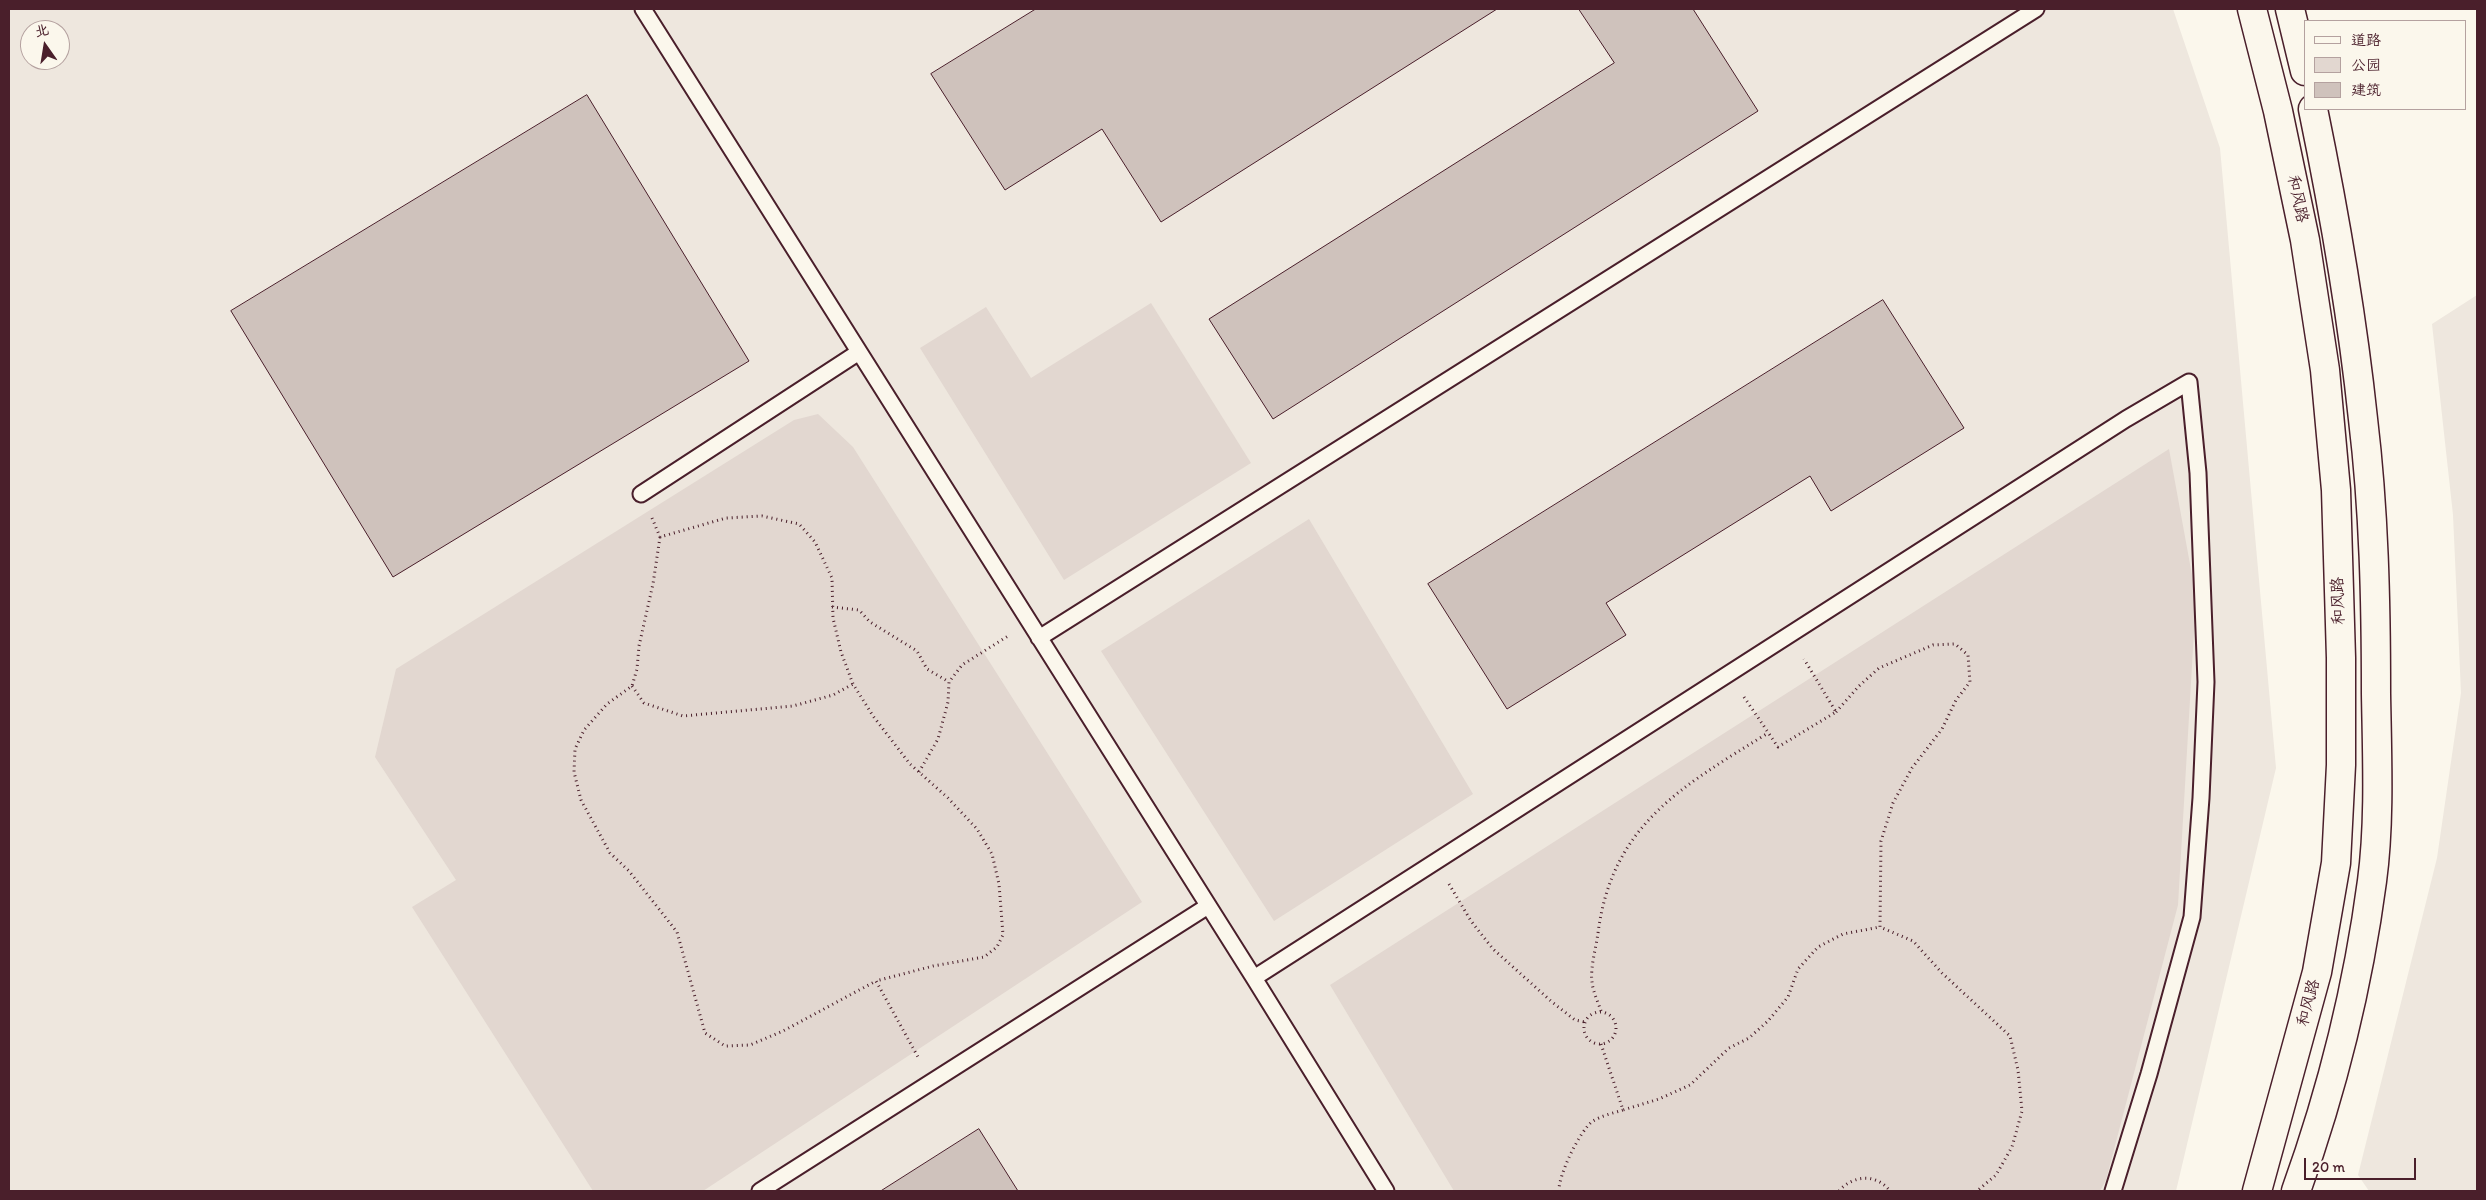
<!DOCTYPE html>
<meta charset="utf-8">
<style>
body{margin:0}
#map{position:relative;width:2486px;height:1200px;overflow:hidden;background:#fbf7ec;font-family:Itim,"LXGW WenKai TC",sans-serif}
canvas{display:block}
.frame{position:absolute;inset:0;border:10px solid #4a1f2b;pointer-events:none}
.legend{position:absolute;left:2304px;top:20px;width:162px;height:90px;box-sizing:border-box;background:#fbf7ec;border:1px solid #b4a19f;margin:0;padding:6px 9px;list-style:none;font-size:15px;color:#4a1f2b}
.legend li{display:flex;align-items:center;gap:10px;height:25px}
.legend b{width:25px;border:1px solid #b4a19f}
.north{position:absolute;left:20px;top:20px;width:50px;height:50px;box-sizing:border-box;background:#fbf7ec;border:1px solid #b4a19f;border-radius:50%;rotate:347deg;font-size:14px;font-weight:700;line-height:20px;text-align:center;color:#4a1f2b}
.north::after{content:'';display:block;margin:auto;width:18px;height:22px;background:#4a1f2b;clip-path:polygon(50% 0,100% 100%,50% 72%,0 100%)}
.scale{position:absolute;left:2304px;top:1158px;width:112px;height:22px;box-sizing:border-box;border:2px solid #4a1f2b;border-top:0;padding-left:6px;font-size:15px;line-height:18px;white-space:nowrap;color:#4a1f2b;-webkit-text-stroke:4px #fbf7ec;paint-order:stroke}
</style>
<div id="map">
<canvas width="2486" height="1200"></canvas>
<div class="frame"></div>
<ul class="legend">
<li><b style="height:6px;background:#fbf7ec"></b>道路</li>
<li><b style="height:14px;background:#e2d7d0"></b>公园</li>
<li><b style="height:14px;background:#cfc2bc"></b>建筑</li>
</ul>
<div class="north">北</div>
<div class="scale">20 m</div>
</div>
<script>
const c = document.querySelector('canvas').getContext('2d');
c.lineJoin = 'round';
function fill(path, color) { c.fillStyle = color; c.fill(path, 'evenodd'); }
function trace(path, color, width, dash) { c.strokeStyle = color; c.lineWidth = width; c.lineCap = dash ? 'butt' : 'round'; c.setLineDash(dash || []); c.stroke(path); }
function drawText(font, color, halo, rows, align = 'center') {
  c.font = font + ' Itim,"LXGW WenKai TC",sans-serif'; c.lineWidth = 4; c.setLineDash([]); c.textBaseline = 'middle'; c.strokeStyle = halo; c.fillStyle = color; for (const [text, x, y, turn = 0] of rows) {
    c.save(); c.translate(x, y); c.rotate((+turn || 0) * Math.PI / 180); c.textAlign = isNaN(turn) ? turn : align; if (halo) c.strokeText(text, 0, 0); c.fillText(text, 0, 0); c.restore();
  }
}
const built = new Path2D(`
 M 9,9 L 2173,9 L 2220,148 L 2276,768 L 2176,1191 L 9,1191 ZM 30,30 L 60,30 L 60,60 L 30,60 Z
 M 2477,295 L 2477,1191 L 2369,1191 L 2358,1175 L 2437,858 L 2461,693 L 2453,515 L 2432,324 Z`);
const green = new Path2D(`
 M 1151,303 L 1251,463 L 1064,580 L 920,348 L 986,307 L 1031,378 Z
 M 818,414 L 853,447 L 1142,902 L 703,1191 L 593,1191 L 412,907 L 456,880 L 375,757 L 396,669 L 794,420 Z
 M 2169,449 L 2196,597 L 2178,905 L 2106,1180 L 2100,1191 L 1454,1191 L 1330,985 Z
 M 1309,519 L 1473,794 L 1274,921 L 1101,651 Z`);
const building = new Path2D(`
 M 1036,9 L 1497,9 L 1161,222 L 1102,129 L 1005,190 L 931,74 Z
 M 1579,9 L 1693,9 L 1758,111 L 1273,419 L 1209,319 L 1614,63 Z
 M 587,95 L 749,361 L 393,577 L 231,311 Z
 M 1883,300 L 1964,428 L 1831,511 L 1810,476 L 1606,603 L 1626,635 L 1507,709 L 1428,584 Z
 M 979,1129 L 1018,1191 L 881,1191 Z`);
const path = new Path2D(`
 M 652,518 L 660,537 L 726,518 L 762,516 L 799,524 L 815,542 L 832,578 L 833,618 L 841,652 L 853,684 L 873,716 L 910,764 L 948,798 L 977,829 L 992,854 L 999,884 L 1003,935 L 997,947 L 984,957 L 933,966 L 876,981 L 918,1057
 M 660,537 L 653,584 L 639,646 L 637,669 L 632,686 L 607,704 L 584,730 L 575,749 L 574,772 L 581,800 L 610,853 L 629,871 L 677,932 L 705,1033 L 725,1046 L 750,1045 L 783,1031 L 876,981
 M 832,607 L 859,610 L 870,622 L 917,651 L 927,669 L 949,682
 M 632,686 L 644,703 L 683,716 L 793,706 L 833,695 L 853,684
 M 1744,697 L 1778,747 L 1836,712 L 1804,659
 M 1836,712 L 1859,686 L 1879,668 L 1933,645 L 1955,644 L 1968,655 L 1970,682 L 1956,700 L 1942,729 L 1912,768 L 1893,803 L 1881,841 L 1880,927 L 1913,941 L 1942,973 L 2010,1036 L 2018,1070 L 2022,1111 L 2012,1147 L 1996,1175 L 1977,1191
 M 919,772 L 938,739 L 948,702 L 949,682 L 962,665 L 1008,636
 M 1449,884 L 1471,921 L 1493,949 L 1552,1002 L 1575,1020 L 1585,1022
 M 1601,1011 C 1598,1002 1593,992 1592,982 C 1590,968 1596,948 1598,933 C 1612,824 1683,786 1768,733
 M1584 1028a16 16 0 1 1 32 0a16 16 0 1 1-32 0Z
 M 1601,1044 L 1623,1110 L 1659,1099 L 1690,1085 L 1729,1048 L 1749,1038 L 1768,1021 L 1788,997 L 1798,969 L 1818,947 L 1843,934 L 1880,927
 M 1559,1191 C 1558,1176 1580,1130 1593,1121 C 1601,1116 1613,1113 1623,1110
 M 1839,1191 C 1853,1175 1876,1173 1890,1191`);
const lane = new Path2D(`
 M 643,9 L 1254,978 L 1386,1191
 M 641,494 L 859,352
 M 1039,638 L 2036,9
 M 1254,978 L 2126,419 L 2189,382 L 2198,473 L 2206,682 L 2201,798 L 2192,917 L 2149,1074 L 2113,1191
 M 760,1191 L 1208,906`);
const secondary = new Path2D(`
 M 2252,9 L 2278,111 L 2305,240 L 2325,370 L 2336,490 L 2341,658 L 2341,765 L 2336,863 L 2317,972 L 2257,1191
 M 2290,9 L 2305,71
 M 2296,1191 C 2332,1091 2358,987 2372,881 C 2380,822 2377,754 2376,694 C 2376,602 2374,510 2363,419 C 2352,315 2334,211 2313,109`);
const streetNames = [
 ["和风路",2297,199,78],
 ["和风路",2339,601,-92],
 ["和风路",2309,1003,-75]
];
fill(built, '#eee7de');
fill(green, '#e2d7d0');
fill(building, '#cfc2bc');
trace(building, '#4a1f2b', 1);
trace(lane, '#4a1f2b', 19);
trace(secondary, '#4a1f2b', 31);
trace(path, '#4a1f2b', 3, [1, 4]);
trace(lane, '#fbf7ec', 15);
trace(secondary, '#fbf7ec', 28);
drawText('16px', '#4a1f2b', '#fbf7ec', streetNames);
</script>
